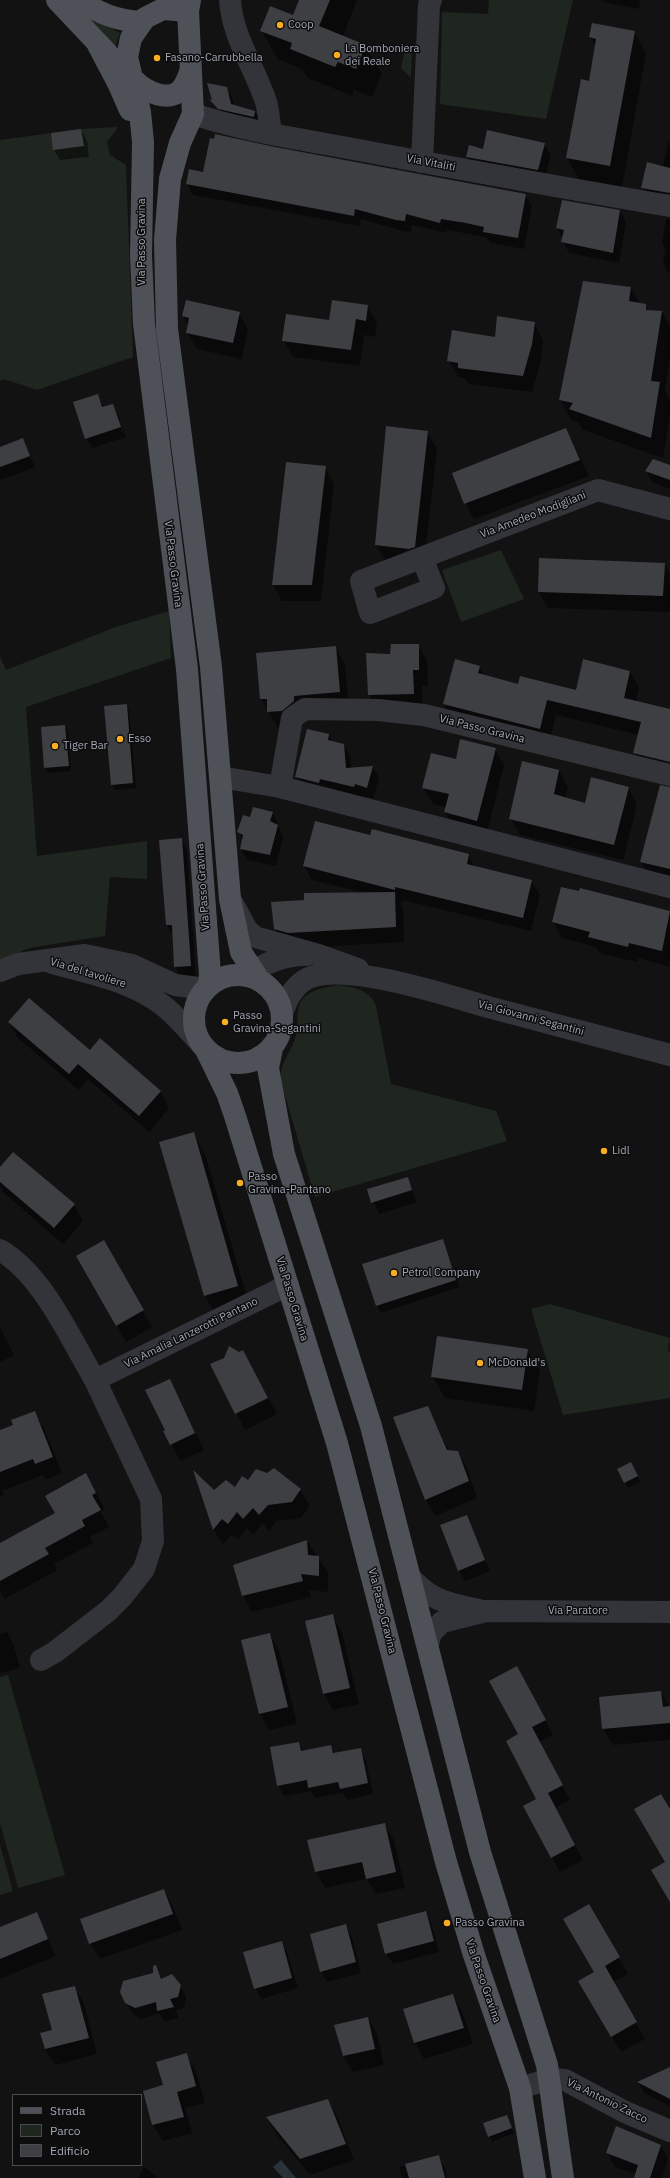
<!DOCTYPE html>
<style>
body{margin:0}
#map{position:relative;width:670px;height:2178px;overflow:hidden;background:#121213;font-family:"IBM Plex Sans",sans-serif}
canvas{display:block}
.legend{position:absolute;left:12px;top:2094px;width:130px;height:72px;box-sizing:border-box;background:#0d0d0e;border:1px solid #494b51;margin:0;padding:5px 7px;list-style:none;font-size:12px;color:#a2a8b5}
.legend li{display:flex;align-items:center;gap:8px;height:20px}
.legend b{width:20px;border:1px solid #494b51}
</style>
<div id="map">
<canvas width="670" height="2178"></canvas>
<ul class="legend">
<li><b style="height:5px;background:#4e5158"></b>Strada</li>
<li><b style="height:11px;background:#1e261f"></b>Parco</li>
<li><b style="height:11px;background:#3e3f43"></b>Edificio</li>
</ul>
</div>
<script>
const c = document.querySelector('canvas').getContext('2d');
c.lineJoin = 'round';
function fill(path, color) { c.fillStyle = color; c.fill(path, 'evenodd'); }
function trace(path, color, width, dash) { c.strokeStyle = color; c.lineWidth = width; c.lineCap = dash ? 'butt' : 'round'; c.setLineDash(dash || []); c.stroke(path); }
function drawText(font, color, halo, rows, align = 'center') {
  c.font = font + ' "IBM Plex Sans",sans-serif'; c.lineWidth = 3; c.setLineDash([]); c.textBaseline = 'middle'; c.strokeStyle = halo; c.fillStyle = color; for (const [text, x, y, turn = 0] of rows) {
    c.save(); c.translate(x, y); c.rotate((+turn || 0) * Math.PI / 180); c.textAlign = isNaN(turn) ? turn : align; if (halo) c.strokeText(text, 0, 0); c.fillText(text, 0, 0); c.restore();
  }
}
const green = new Path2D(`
 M 489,0 L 573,0 L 546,119 L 440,104 L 442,12 L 488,14 Z
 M 84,13 L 120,33 L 115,48 Z
 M 412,48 L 411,78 L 401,68 L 404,53 Z
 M 118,127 L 107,142 L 110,155 L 126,165 L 133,357 L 37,390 L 4,379 L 0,381 L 0,140 L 81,129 Z
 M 501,550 L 524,599 L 461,622 L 442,570 Z
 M 169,611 L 171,658 L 26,707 L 37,856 L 147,841 L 147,879 L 110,877 L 105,936 L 29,948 L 0,961 L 0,657 L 6,670 L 116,627 Z
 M 338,985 C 355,988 369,989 376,1006 L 391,1084 L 496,1111 L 507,1141 L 315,1197 L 280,1079 C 281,1061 291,1053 296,1036 C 298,1028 297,1019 298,1011 C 300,991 322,988 338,985 Z
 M 550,1304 L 670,1338 L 668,1351 L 670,1352 L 670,1398 L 563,1415 L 531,1309 Z
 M 8,1675 L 65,1875 L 18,1888 L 0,1823 L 0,1677 Z
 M 0,1845 L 13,1891 L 0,1895 Z`);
const water = new Path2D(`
 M 281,2160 L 296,2178 L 283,2178 L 273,2167 Z`);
const shadow = new Path2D(`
 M 300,0 L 357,0 L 343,36 L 365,46 L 382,74 L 372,97 L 354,90 L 352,96 L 308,78 L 302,69 L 278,59 L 261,30 L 293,17 Z
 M 602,0 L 640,0 L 639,9 L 603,2 Z
 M 634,32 L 646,53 L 622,187 L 579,179 L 567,158 L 590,82 L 596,47 L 590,37 Z
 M 226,88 L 232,97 L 234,106 L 255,112 L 260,120 L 224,117 L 211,100 L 214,101 Z
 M 81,130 L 87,141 L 89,157 L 60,160 L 54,150 Z
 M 668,142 L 670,142 L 670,206 L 651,202 L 642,188 L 648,164 L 663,167 Z
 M 544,144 L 551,155 L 544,181 L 474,168 L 467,157 L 484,150 Z
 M 203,173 L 525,194 L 532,205 L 524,249 L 490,243 L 486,237 L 447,230 L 446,233 L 412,225 L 411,232 L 403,231 L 361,219 L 360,226 L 193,195 L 187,184 Z
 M 620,211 L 626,222 L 619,263 L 569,253 L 557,228 Z
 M 666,219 L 670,219 L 670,275 L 663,263 L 666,250 L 662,243 Z
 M 583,282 L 631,288 L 640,304 L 645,305 L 648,311 L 662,312 L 670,326 L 670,358 L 665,391 L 670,401 L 670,415 L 663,458 L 583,430 L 578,422 L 572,421 L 560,400 Z
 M 367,306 L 377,323 L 375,337 L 364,335 L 360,366 L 293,357 L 283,340 Z
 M 239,313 L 248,329 L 242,359 L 197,349 L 187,333 L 189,326 L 183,316 Z
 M 534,323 L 543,340 L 541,361 L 532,392 L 469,384 L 466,379 L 458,377 L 449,360 Z
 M 97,395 L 104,408 L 113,405 L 126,437 L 92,448 L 86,438 ZM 115,414 L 118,414 L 124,432 L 122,432 Z
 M 566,429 L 589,476 L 474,519 L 465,503 Z
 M 427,432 L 437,449 L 424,563 L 385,561 L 376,545 Z
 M 22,439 L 35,467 L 0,480 L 0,448 Z
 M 653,460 L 670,466 L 670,489 L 652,482 L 646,471 Z
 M 325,467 L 334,484 L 321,601 L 282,601 L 273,585 Z
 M 665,564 L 670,574 L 670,612 L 548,608 L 539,592 Z
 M 418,645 L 427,661 L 428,686 L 422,686 L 423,710 L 378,711 L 369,694 L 391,655 Z
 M 335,647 L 345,664 L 349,708 L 303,712 L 291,727 L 278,728 L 261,699 Z
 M 479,667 L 485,676 L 518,685 L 577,691 L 630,671 L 639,688 L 636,702 L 670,710 L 670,776 L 644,769 L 634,753 L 639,735 L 556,715 L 549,744 L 454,720 L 444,704 Z
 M 126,705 L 129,710 L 136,788 L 115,790 L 112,785 Z
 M 65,726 L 68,732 L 71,771 L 48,773 L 45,767 Z
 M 329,735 L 333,742 L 344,745 L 350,756 L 351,768 L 373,767 L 379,778 L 373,798 L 303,788 L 296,777 Z
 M 495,749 L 504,765 L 486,837 L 455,829 L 445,812 L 446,807 L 433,804 L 423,788 L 456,760 Z
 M 559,771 L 568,787 L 565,799 L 585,804 L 628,788 L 637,804 L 623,860 L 520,835 L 510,818 Z
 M 670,787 L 670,882 L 650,878 L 641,862 Z
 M 273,812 L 283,837 L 276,866 L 247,860 L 241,849 L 243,840 L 238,832 L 251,818 Z
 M 371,836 L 468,855 L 475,867 L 531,881 L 540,895 L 531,931 L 402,900 L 403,903 L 400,903 L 403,908 L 404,942 L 297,948 L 284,944 L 275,929 L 305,901 L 361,892 L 312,880 L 304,866 Z
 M 181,839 L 187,849 L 196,976 L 181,977 L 175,967 L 173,935 L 167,925 L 160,841 Z
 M 581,889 L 670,912 L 670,967 L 638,958 L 637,962 L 599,953 L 596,947 L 562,938 L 553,922 Z
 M 9,1022 L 160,1091 L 169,1108 L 149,1132 L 88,1079 L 79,1090 L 18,1038 Z
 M 193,1133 L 205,1154 L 250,1307 L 217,1317 L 205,1296 Z
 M 0,1169 L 74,1205 L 83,1221 L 63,1244 L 3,1192 L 0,1186 Z
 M 407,1178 L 417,1202 L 379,1214 L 368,1190 Z
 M 442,1240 L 460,1287 L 381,1313 L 377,1306 Z
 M 104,1242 L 152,1327 L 126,1342 L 78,1256 Z
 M 0,1327 L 14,1355 L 0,1362 Z
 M 527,1350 L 540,1371 L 534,1411 L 445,1398 L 433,1377 Z
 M 243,1351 L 277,1414 L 245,1430 L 212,1364 Z
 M 170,1380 L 204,1450 L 180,1461 L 146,1391 Z
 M 427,1407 L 449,1451 L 457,1452 L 467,1468 L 477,1498 L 435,1516 L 426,1500 L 395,1418 Z
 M 34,1412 L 44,1428 L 62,1473 L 46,1480 L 43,1475 L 2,1491 L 4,1495 L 0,1496 L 0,1431 L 14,1426 Z
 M 634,1469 L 640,1482 L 628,1488 L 618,1470 Z
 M 248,1481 L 300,1490 L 310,1506 L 301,1518 L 277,1521 L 269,1531 L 263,1523 L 253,1535 L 247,1528 L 238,1540 L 232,1534 L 223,1545 L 213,1529 L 214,1491 L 235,1489 Z
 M 95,1491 L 105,1509 L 101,1512 L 109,1527 L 90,1537 L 93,1543 L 54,1564 L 57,1570 L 5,1599 L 0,1591 L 0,1544 Z
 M 466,1516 L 490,1571 L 465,1581 L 459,1570 Z
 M 307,1541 L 328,1573 L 328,1592 L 309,1590 L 311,1597 L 252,1612 L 243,1596 Z
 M 332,1615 L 342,1632 L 359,1704 L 333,1710 L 324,1694 Z
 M 7,1632 L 13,1643 L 20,1668 L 0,1673 L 0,1634 Z
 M 270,1634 L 279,1651 L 297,1724 L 269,1730 L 260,1714 L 242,1641 Z
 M 525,1682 L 553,1735 L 539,1742 L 570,1800 L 555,1808 L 583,1860 L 560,1872 L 552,1858 L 537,1799 Z
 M 661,1692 L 670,1707 L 670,1742 L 669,1740 L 613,1745 L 603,1729 Z
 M 299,1743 L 303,1751 L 330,1746 L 335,1754 L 360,1749 L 366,1760 L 373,1794 L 347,1800 L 343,1793 L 315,1798 L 311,1791 L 284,1796 L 278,1785 Z
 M 384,1824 L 394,1840 L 405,1888 L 376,1894 L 367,1879 L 325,1888 L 316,1872 Z
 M 164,1890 L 173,1907 L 182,1930 L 100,1959 L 90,1943 Z
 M 589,1906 L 628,1974 L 613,1982 L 645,2039 L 621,2052 L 580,1981 L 595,1972 Z
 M 425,1912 L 431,1923 L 439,1952 L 393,1964 L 386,1953 Z
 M 36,1913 L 56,1956 L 0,1979 L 0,1928 Z
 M 345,1926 L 352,1937 L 361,1973 L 327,1982 L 321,1971 Z
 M 281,1942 L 287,1953 L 298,1988 L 261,1999 L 255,1988 Z
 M 155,1967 L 162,1979 L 180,1985 L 186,1997 L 184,2008 L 176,2010 L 179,2018 L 164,2021 L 159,2013 L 141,2019 L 133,2014 L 126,2002 L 154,1974 Z
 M 74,1987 L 84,2003 L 97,2054 L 55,2065 L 45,2049 L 42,2034 L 53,2031 Z
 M 453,1995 L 462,2011 L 473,2044 L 424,2059 L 415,2043 Z
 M 368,2018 L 377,2034 L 384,2065 L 353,2072 L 343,2056 Z
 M 186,2055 L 196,2071 L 205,2103 L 185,2108 L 192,2133 L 163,2141 L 153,2125 L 144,2092 L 164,2086 Z
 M 670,2068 L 670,2106 L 644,2093 L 638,2082 Z
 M 327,2100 L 337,2116 L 354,2160 L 310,2175 L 276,2134 L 267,2118 Z
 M 506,2116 L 514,2133 L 492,2142 L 489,2136 Z
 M 661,2145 L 668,2159 L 662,2178 L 635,2178 L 636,2174 L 615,2167 L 607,2153 Z
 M 438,2157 L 445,2168 L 447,2178 L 402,2178 L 399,2167 Z
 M 144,2167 L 155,2175 L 157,2178 L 138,2178 Z`);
const building = new Path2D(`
 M 299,0 L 330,0 L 319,26 L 366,45 L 356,69 L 338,62 L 335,67 L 290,49 L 292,43 L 260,31 L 270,6 L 293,15 Z
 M 592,23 L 635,31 L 610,166 L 566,158 L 581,79 L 589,81 L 596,39 L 589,37 Z
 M 207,83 L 227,87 L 231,104 L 255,111 L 254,117 L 218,109 L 209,99 L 212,100 Z
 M 81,129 L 84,146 L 53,150 L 51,133 Z
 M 487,130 L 545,143 L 538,170 L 466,157 L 469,145 L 483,149 Z
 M 215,134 L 275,147 L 526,194 L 518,238 L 483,232 L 484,227 L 466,223 L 441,219 L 440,223 L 406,214 L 405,221 L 396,220 L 355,209 L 354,216 L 186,184 L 189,169 L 203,172 L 210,138 L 214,139 Z
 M 647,162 L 670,168 L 670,193 L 641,188 Z
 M 562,200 L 620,210 L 613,253 L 561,242 L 564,230 L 556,228 Z
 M 583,281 L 631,287 L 629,301 L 646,304 L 646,310 L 662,311 L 651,381 L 660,382 L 651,438 L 569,409 L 573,403 L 559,400 Z
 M 186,300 L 240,312 L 233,343 L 186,333 L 189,318 L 182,316 Z
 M 332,300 L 368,305 L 366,321 L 356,319 L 351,350 L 282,341 L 286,314 L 329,320 Z
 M 497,316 L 535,322 L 532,344 L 523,376 L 458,368 L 458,363 L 447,361 L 452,330 L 495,337 Z
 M 98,394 L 102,407 L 113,404 L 121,427 L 85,439 L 73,402 Z
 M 386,426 L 428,431 L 415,547 L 409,549 L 375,545 Z
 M 566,428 L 580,460 L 464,504 L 452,473 Z
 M 23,438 L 30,456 L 0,467 L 0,447 Z
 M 653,459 L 670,465 L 670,480 L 645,471 Z
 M 286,462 L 326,466 L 312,585 L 272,585 Z
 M 539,558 L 665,563 L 663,596 L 538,592 Z
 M 391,644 L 419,644 L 419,670 L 413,670 L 414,694 L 368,695 L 366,653 L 390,654 Z
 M 336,646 L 340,692 L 294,696 L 294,701 L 282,711 L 267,712 L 267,699 L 260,699 L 256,653 Z
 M 455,659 L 480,666 L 478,673 L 518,684 L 520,676 L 576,690 L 583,659 L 630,671 L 624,698 L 670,709 L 670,762 L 633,753 L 641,722 L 547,700 L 540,729 L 443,704 Z
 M 127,704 L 133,783 L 111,785 L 104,706 Z
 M 65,725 L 69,766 L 44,768 L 41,727 Z
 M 307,729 L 329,734 L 328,740 L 344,744 L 346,768 L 373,766 L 367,788 L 355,784 L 354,787 L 320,779 L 319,783 L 295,777 Z
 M 460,739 L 496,748 L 477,821 L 444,812 L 449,794 L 422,788 L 431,753 L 456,759 Z
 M 522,761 L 559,770 L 554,794 L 585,803 L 591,777 L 629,787 L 614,845 L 509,819 Z
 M 660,785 L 670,787 L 670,869 L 640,862 Z
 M 253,807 L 273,812 L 270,821 L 278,825 L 270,855 L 240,849 L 243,835 L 237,832 L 243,815 L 250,817 Z
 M 315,821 L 370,835 L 372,829 L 469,854 L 467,864 L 532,880 L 523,918 L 395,887 L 395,890 L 303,866 Z
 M 182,838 L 191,966 L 174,967 L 172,925 L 166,925 L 159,840 Z
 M 561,887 L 579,891 L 580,888 L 670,911 L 662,951 L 629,943 L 628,947 L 588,937 L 590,932 L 552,922 Z
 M 395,892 L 396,927 L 288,933 L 274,929 L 271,902 L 304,900 L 304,893 Z
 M 29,998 L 90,1050 L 100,1038 L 161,1091 L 139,1116 L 78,1064 L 69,1074 L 8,1022 Z
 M 194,1132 L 238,1286 L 204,1296 L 159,1142 Z
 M 13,1152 L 75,1204 L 54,1228 L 0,1182 L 0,1167 Z
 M 408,1177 L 412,1190 L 371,1203 L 367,1189 Z
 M 443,1239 L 456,1280 L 376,1306 L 362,1264 Z
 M 104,1240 L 144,1310 L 116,1326 L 76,1256 Z
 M 437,1336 L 528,1349 L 522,1390 L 431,1377 Z
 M 229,1346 L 239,1352 L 243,1350 L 268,1398 L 235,1414 L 210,1364 L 224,1358 Z
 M 170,1379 L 195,1433 L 170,1445 L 163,1431 L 165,1430 L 145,1390 Z
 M 428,1406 L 447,1450 L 458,1451 L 469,1481 L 425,1500 L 393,1417 Z
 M 35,1411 L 53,1457 L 35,1464 L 33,1459 L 0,1472 L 0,1430 L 13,1425 L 11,1420 Z
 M 631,1462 L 638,1476 L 624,1483 L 617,1469 Z
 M 274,1468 L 301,1489 L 292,1502 L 268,1505 L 259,1515 L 253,1508 L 243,1519 L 237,1512 L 228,1524 L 222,1519 L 213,1530 L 193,1470 L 214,1490 L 226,1480 L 235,1487 L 242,1476 L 248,1480 L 256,1469 L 267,1473 Z
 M 86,1473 L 96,1493 L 92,1495 L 101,1510 L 82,1520 L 85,1526 L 45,1548 L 49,1554 L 0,1581 L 0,1543 L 55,1513 L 45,1496 Z
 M 467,1515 L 485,1560 L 458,1571 L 440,1525 Z
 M 307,1540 L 308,1555 L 319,1556 L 319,1576 L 301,1574 L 303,1581 L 242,1596 L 233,1565 Z
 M 333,1614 L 350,1688 L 323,1694 L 305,1621 Z
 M 270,1633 L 288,1707 L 259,1714 L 241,1640 Z
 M 517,1666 L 546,1720 L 532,1727 L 563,1785 L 548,1793 L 575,1845 L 551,1858 L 523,1806 L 536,1799 L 506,1741 L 518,1734 L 489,1681 Z
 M 661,1691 L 663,1707 L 670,1706 L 670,1723 L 602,1729 L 599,1697 Z
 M 299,1742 L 301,1751 L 331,1745 L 333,1753 L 361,1748 L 368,1783 L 340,1789 L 338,1782 L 308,1788 L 307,1780 L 277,1786 L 270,1747 Z
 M 661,1794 L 670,1809 L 670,1902 L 651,1870 L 665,1862 L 634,1809 Z
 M 385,1823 L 396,1872 L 366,1879 L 362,1862 L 315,1872 L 307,1840 Z
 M 164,1889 L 173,1914 L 89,1944 L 80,1919 Z
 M 589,1904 L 620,1957 L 605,1966 L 637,2022 L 611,2037 L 578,1981 L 594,1972 L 563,1919 Z
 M 426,1911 L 434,1941 L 385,1954 L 377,1924 Z
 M 37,1912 L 48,1939 L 0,1959 L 0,1927 Z
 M 346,1924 L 356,1962 L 320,1972 L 310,1934 Z
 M 282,1941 L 292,1978 L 254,1989 L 243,1952 Z
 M 156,1965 L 161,1979 L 172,1974 L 181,1985 L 178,1997 L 170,1999 L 174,2007 L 157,2011 L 156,2002 L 135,2008 L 125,2003 L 120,1992 L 123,1981 L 153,1973 L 153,1966 Z
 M 75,1986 L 89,2038 L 45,2049 L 40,2033 L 52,2030 L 42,1994 Z
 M 453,1994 L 464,2028 L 414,2043 L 403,2009 Z
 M 368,2017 L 375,2049 L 343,2056 L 334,2025 Z
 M 187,2053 L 196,2086 L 177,2092 L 184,2117 L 152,2125 L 143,2091 L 163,2085 L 156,2062 Z
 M 670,2067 L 670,2099 L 637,2082 Z
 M 328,2099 L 346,2144 L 300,2159 L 266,2117 Z
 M 507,2115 L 512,2128 L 488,2137 L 483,2123 Z
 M 616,2126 L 661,2145 L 650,2178 L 634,2178 L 638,2165 L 606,2153 Z
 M 439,2155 L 445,2178 L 409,2178 L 405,2164 Z`);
const minor = new Path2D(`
 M 230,0 C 232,36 255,68 266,102 C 269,111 269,123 271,133
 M 422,162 L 429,5 L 431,0
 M 422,558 L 434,588 L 370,613 L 361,581 L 598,490 L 670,509
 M 220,777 L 280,787 L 670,887
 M 280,787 L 292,718 L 305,709 L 378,710 L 424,715 L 670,775
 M 233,904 L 247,930 L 255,937 L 319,955 L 358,969
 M 52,963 C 91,974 133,981 165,1007 C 178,1018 190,1032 201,1044
 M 0,971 L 18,964 L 85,955 L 132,965 L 175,985 L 206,989
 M 246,976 C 265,963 283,955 306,955
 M 282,1014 C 287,998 296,981 314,976 C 355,965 446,995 488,1007 C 549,1023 609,1039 670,1055
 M 0,1250 C 43,1275 70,1338 95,1380 L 288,1285
 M 409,1576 C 432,1602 447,1603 479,1610
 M 428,1644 L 431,1633 L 442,1622 L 486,1611 L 670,1612
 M 41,1660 L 55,1652 L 108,1611 L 122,1597 L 144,1569 L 153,1541 L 151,1499 L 95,1380
 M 520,2088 L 550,2079 L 565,2080 L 625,2112 L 670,2131`);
const tertiary = new Path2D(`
 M 193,114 C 248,132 307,140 364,151 C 466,170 568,189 670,206`);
const primary = new Path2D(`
 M 57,0 L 108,54
 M 77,0 C 101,13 113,20 141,22
 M 190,0 L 188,11 L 193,114 L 180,143 L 170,179 L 165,240 L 167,329 L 211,667 L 230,899 L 241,952 L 259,980
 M 188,11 L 163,9 L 145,18 L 131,38 L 127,57 L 140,112 L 143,142 L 141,255 L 144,324 L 187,669 L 210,974 L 209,986
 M 98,45 L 119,85 L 130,110
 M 134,80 C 144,91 171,105 183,87 C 187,82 189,75 191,69
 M194 1019a44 44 0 1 1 88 0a44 44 0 1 1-88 0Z
 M 272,1048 L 268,1068 L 284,1154 L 371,1426 L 480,1852 L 547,2065 L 563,2178
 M 206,1050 L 227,1093 L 235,1116 L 337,1443 L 446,1862 L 474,1955 L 520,2088 L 535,2178`);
const markers = [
 [280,25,4,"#f9ad24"],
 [337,55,4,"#f9ad24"],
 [157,58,4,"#f9ad24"],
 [120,739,4,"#f9ad24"],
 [55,746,4,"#f9ad24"],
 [225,1022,4,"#f9ad24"],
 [604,1151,4,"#f9ad24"],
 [240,1183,4,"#f9ad24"],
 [394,1273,4,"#f9ad24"],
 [480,1363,4,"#f9ad24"],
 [447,1923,4,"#f9ad24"]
];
const poiNames = [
 ["Coop",288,25],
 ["La Bomboniera",345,49],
 ["dei Reale",345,62],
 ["Fasano-Carrubbella",165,58],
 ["Esso",128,739],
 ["Tiger Bar",63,746],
 ["Passo",233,1016],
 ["Gravina-Segantini",233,1029],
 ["Lidl",612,1151],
 ["Passo",248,1177],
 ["Gravina-Pantano",248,1190],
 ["Petrol Company",402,1273],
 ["McDonald's",488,1363],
 ["Passo Gravina",455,1923]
];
const streetNames = [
 ["Via Vitaliti",431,163,11],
 ["Via Passo Gravina",142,242,-90],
 ["Via Amedeo Modigliani",533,515,-21],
 ["Via Passo Gravina",173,564,83],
 ["Via Passo Gravina",482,729,14],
 ["Via Passo Gravina",203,887,-94],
 ["Via del tavoliere",88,973,17],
 ["Via Giovanni Segantini",531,1018,15],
 ["Via Passo Gravina",292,1299,73],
 ["Via Amalia Lanzerotti Pantano",191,1333,-26],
 ["Via Passo Gravina",382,1611,76],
 ["Via Paratore",578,1611],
 ["Via Passo Gravina",483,1981,71],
 ["Via Antonio Zacco",607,2101,26]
];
fill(green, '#1e261f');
fill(water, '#2a3339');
fill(shadow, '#0007');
fill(building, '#3e3f43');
trace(minor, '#333439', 22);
trace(tertiary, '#333439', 22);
trace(primary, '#4e5158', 22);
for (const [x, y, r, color] of markers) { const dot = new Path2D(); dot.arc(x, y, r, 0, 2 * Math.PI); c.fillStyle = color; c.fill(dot); trace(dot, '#0d0d0e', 1.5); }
drawText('11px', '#a2a8b5', '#0d0d0e', poiNames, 'left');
drawText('11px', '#a2a8b5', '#0d0d0e', streetNames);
</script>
